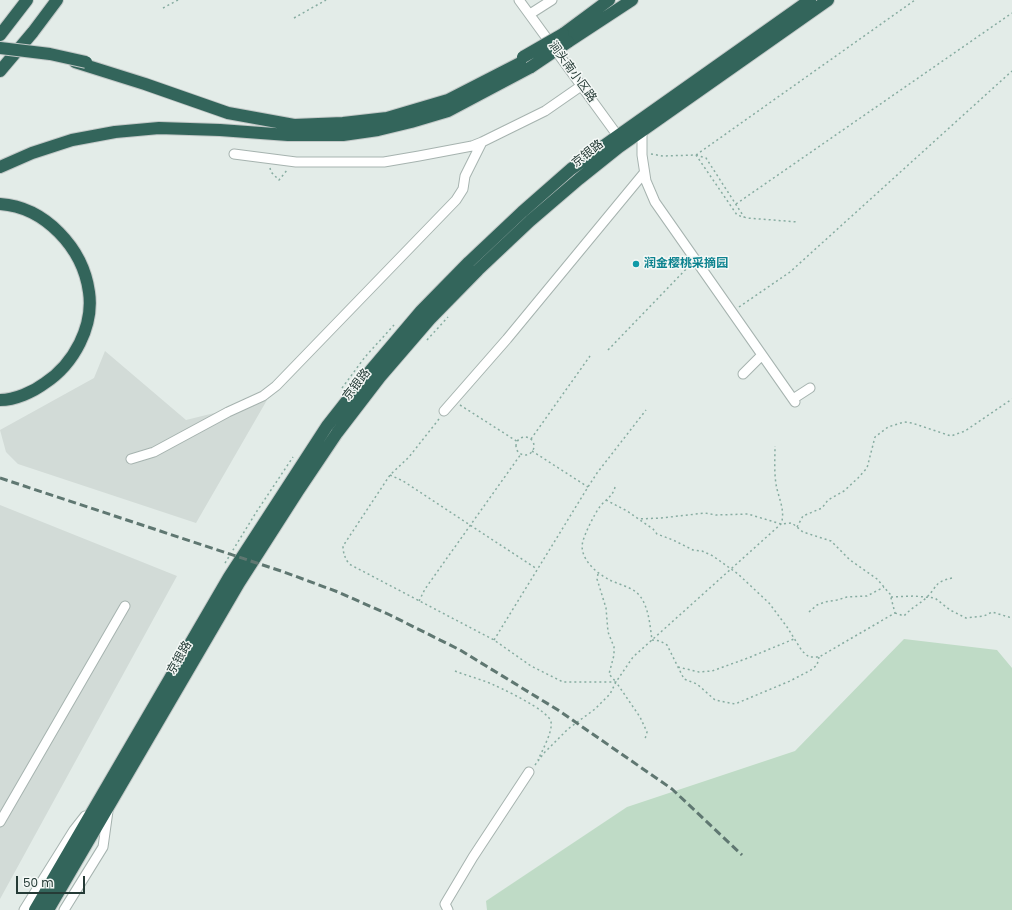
<!DOCTYPE html>
<meta charset="utf-8">
<style>
body{margin:0}
#map{position:relative;width:1012px;height:910px;overflow:hidden;background:#e3ece8;font-family:Poppins,sans-serif}
canvas{display:block}
.scale{position:absolute;left:16px;top:876px;width:69px;height:18px;box-sizing:border-box;border:2px solid #253b36;border-top:0;padding-left:5px;font-size:12px;line-height:14px;white-space:nowrap;color:#253b36;-webkit-text-stroke:3px #f4f8f6;paint-order:stroke}
</style>
<div id="map">
<canvas width="1012" height="910"></canvas>
<div class="scale">50 m</div>
</div>
<script>
const c = document.querySelector('canvas').getContext('2d');
c.lineJoin = 'round';
function fill(path, color) { c.fillStyle = color; c.fill(path, 'evenodd'); }
function trace(path, color, width, dash) { c.strokeStyle = color; c.lineWidth = width; c.lineCap = dash ? 'butt' : 'round'; c.setLineDash(dash || []); c.stroke(path); }
function drawText(font, color, halo, rows, align = 'center') {
  c.font = font + ' Poppins,"Noto Sans SC",sans-serif'; c.lineWidth = 3; c.setLineDash([]); c.textBaseline = 'middle'; c.strokeStyle = halo; c.fillStyle = color; for (const [text, x, y, turn = 0] of rows) {
    c.save(); c.translate(x, y); c.rotate((+turn || 0) * Math.PI / 180); c.textAlign = isNaN(turn) ? turn : align; if (halo) c.strokeText(text, 0, 0); c.fillText(text, 0, 0); c.restore();
  }
}
const built = new Path2D(`
 M 105,351 L 186,420 L 267,400 L 196,523 L 18,464 L 6,452 L 0,430 L 94,378 Z
 M 0,505 L 177,576 L 0,899 Z`);
const green = new Path2D(`
 M 904,639 L 997,650 L 1012,668 L 1012,910 L 487,910 L 486,901 L 627,807 L 795,751 Z`);
const path = new Path2D(`
 M 163,8 L 178,0
 M 294,18 L 326,0
 M 651,154 L 663,156 L 696,155 L 737,215 L 747,218 L 798,222
 M 696,155 L 915,0
 M 696,155 L 706,158 L 744,217
 M 270,168 L 271,172 L 279,180 L 288,169
 M 736,204 L 1012,13
 M 739,307 L 790,272 L 1012,71
 M 427,340 L 448,317
 M 608,350 L 689,266
 M 342,388 L 365,357 L 394,325
 M 460,405 L 518,442
 M 439,419 L 409,457 L 390,475 L 343,546 C 343,553 345,558 349,564 L 494,640 L 531,666 L 563,682 L 616,682 L 640,717 L 647,732 L 645,739
 M516 446a9 9 0 1 1 18 0a9 9 0 1 1-18 0Z
 M 531,439 L 590,356
 M 532,451 L 588,487
 M 390,475 L 403,481 L 537,569
 M 615,487 C 613,497 604,500 599,508 C 594,515 585,533 583,541 C 578,557 596,573 608,579 C 618,585 632,586 640,596 C 649,608 650,626 652,640 L 660,641 L 667,645 L 684,679 L 697,684 L 715,700 L 735,704 L 790,681 L 811,670 L 817,665 L 819,657
 M 606,500 L 627,511 L 653,529 L 657,534 L 673,540 L 693,550 L 702,551 L 713,556 L 738,574 L 769,603 L 787,627 L 802,651 L 809,657 L 819,657 L 895,613 L 890,594 L 877,579 L 850,560 L 831,541 L 803,532 L 792,523 L 781,524 L 748,514 L 716,515 L 705,513 L 661,518 L 638,519
 M 797,527 L 803,516 L 822,508 L 828,500 L 844,491 L 858,478 L 867,468 L 875,437 L 888,427 L 904,422 L 912,423 L 951,436 L 965,431 L 1012,399
 M 225,563 L 257,511 L 293,457
 M 598,574 L 597,579 L 606,608 L 608,632 L 614,647 L 614,655 L 609,674 L 616,682
 M 891,597 L 914,596 L 935,598 L 950,610 L 966,618 L 984,616 L 992,612 L 1012,618
 M 419,601 L 425,589 L 521,454
 M 809,612 L 817,605 L 825,602 L 837,600 L 847,597 L 867,596 L 884,587
 M 895,613 L 904,616 C 911,608 920,604 927,597 C 938,586 934,582 952,578
 M 494,640 L 588,487 L 597,473 L 646,410
 M 678,667 L 699,672 L 712,671 L 748,658 L 794,639
 M 455,671 C 465,675 476,678 487,682 C 499,687 549,710 551,722 C 553,731 542,751 538,760
 M 535,765 L 544,753 L 568,729 L 595,709 L 610,694 L 616,682 L 633,657 L 781,524 C 786,511 778,497 776,484 C 774,471 775,458 775,446`);
const minor = new Path2D(`
 M 519,0 L 615,132 L 618,142
 M 530,14 L 552,0
 M 642,131 L 642,155 L 646,181 L 655,202 L 795,402
 M 234,154 L 296,162 L 384,162 L 419,156 L 472,146 L 482,142 L 545,111 L 581,86
 M 743,374 L 762,355
 M 793,399 L 810,388
 M 444,411 L 507,339 L 644,173
 M 131,459 L 154,452 L 228,412 L 263,396 L 276,386 L 456,200 L 463,189 L 465,176 L 482,142
 M 0,822 L 125,606
 M 24,910 L 74,830 L 85,816
 M 64,910 L 103,847 L 108,811
 M 448,910 L 445,904 L 473,857 L 529,772`);
const highway = new Path2D(`
 M 563,34 L 609,0
 M 0,35 L 27,0
 M 568,42 L 632,0
 M 75,62 L 145,84 L 228,113 L 294,125 L 343,123 L 387,118 L 448,100 L 526,60
 M 0,71 L 33,32 L 57,0
 M 0,167 L 32,153 L 72,140 L 115,132 L 159,128 L 220,130 L 288,135 L 343,135 L 378,130 L 411,122 L 448,111 L 531,67
 M 0,204 C 45,207 83,248 89,292 C 94,326 74,364 45,383 C 33,392 15,400 0,400
 M 35,910 L 229,577 L 327,426 L 371,370 L 421,311 L 469,262 L 522,212 L 571,169 L 810,0
 M 48,910 L 239,583 L 298,491 L 337,433 L 380,377 L 430,319 L 478,270 L 530,221 L 579,179 L 619,147 L 828,0`);
const rail = new Path2D(`
 M 0,478 L 284,572 L 338,592 L 390,615 L 460,650 L 558,710 L 672,789 L 742,855`);
const highwayBridge = new Path2D(`
 M 0,48 L 50,54 L 86,62
 M 523,57 L 563,34
 M 531,67 L 568,42`);
const markers = [
 [636,264,4,"#0f9aa8"]
];
const streetNames = [
 ["涧头南小区路",572,72,54],
 ["京银路",588,154,-38],
 ["京银路",357,385,-52],
 ["京银路",180,658,-60]
];
const cultureNames = [
 ["润金樱桃采摘园",644,264]
];
fill(built, '#d2dbd7');
fill(green, '#bfdbc6');
trace(minor, '#a6b3af', 11);
trace(highway, '#c2c8c7', 14);
trace(path, '#87aca1', 1.5, [2, 3]);
trace(minor, '#fff', 9);
trace(highway, '#33655b', 12);
trace(rail, '#5f7771', 3, [8, 4]);
trace(highwayBridge, '#c2c8c7', 14, []);
trace(highwayBridge, '#33655b', 12);
for (const [x, y, r, color] of markers) { const dot = new Path2D(); dot.arc(x, y, r, 0, 2 * Math.PI); c.fillStyle = color; c.fill(dot); trace(dot, '#f4f8f6', 1.5); }
drawText('12px', '#253b36', '#f4f8f6', streetNames);
drawText('bold 12px', '#0d838f', '#f4f8f6', cultureNames, 'left');
</script>
